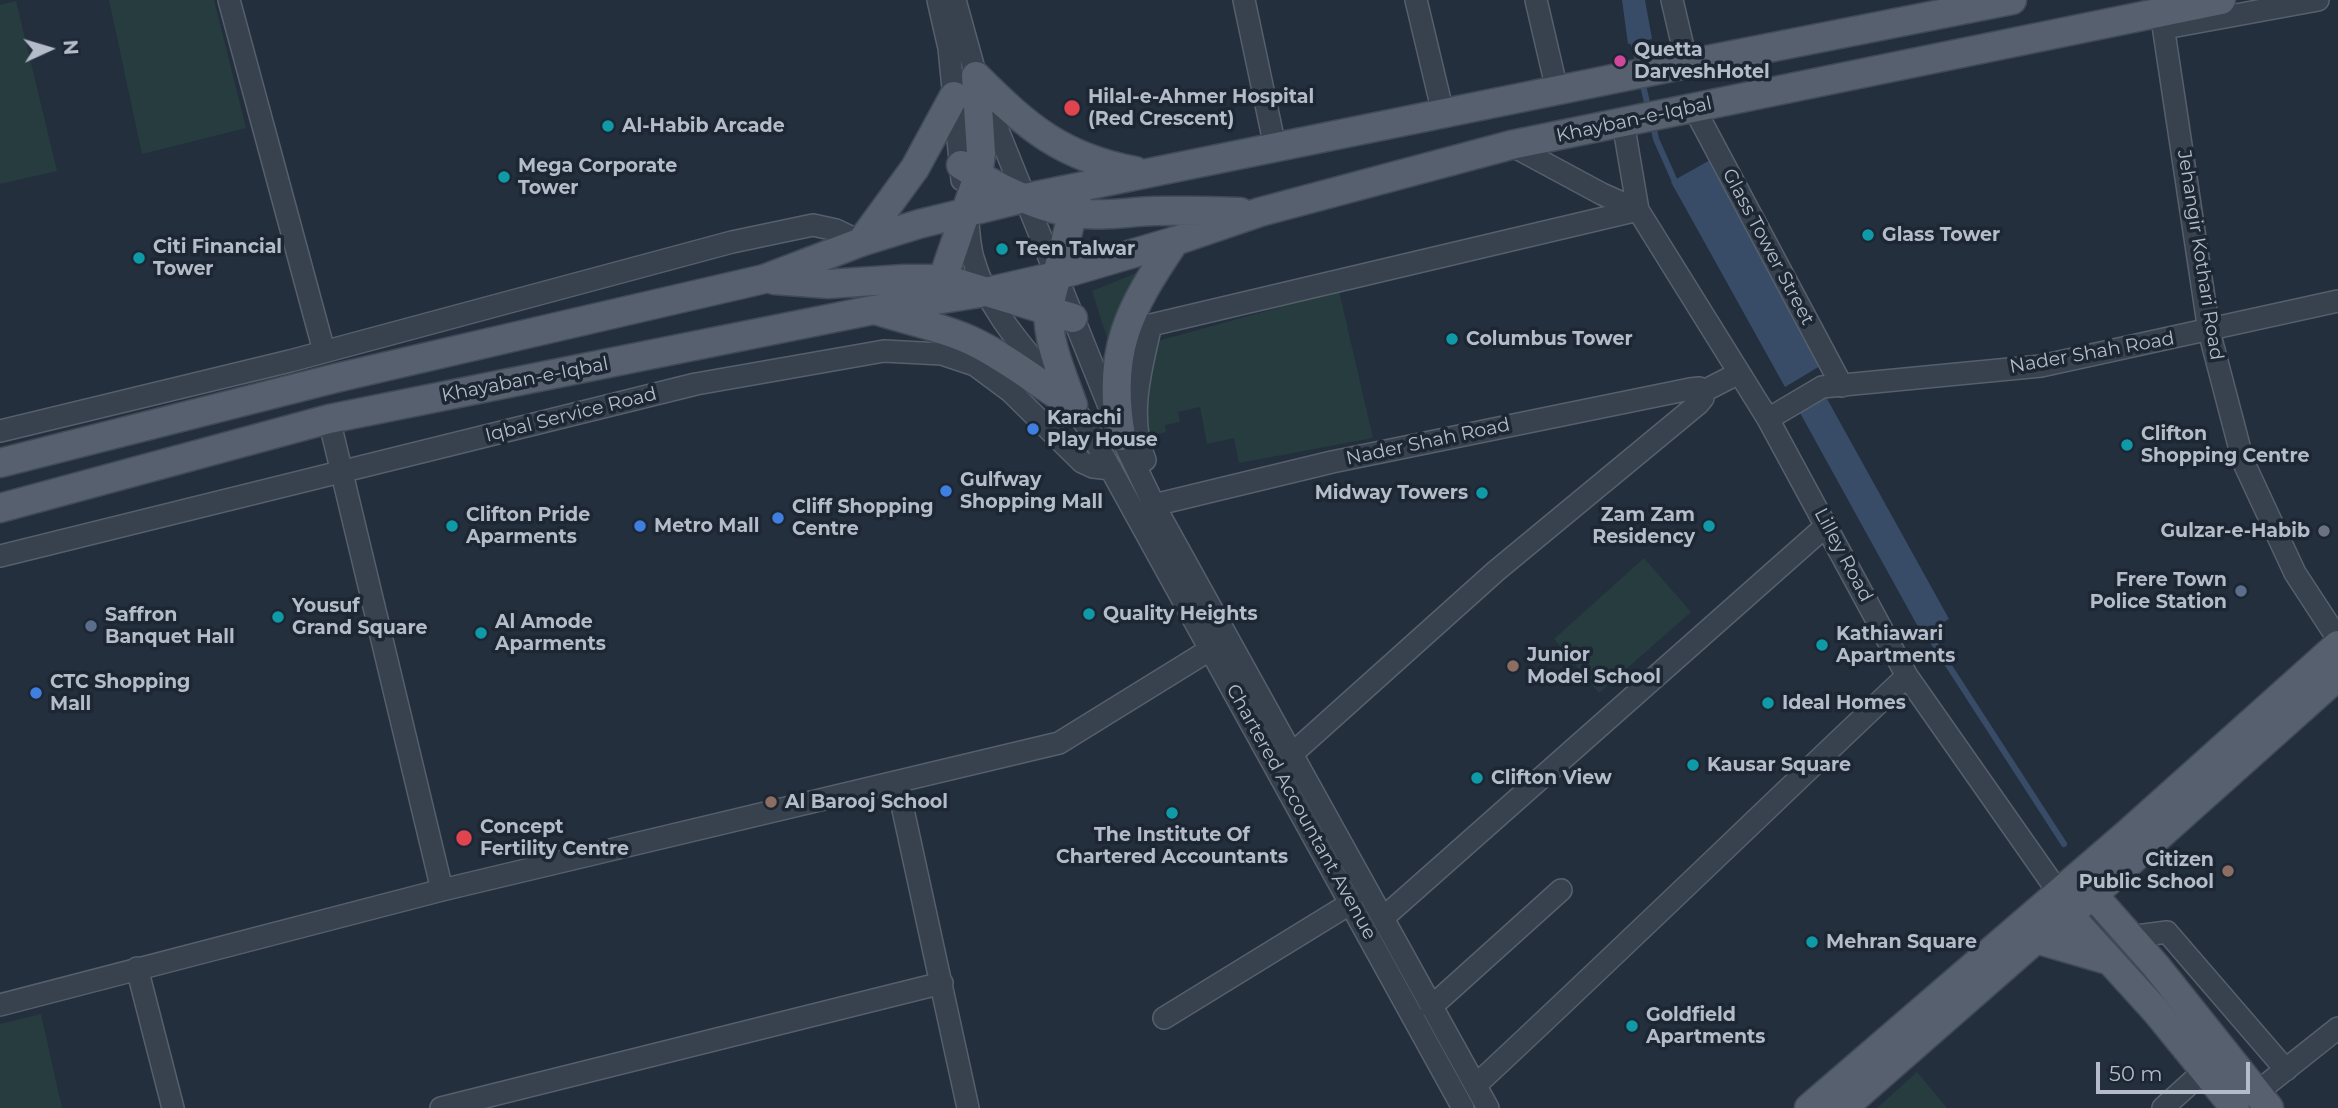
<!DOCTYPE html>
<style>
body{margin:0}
#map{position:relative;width:2338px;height:1108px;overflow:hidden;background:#242f3e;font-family:Montserrat,sans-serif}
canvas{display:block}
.north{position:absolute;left:14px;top:14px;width:70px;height:70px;-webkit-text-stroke:5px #1d2633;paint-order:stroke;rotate:86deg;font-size:19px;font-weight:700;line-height:28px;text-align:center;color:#b4bcc9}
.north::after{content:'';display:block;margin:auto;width:24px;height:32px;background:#b4bcc9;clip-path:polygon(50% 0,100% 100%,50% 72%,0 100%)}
.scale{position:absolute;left:2096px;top:1062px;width:154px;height:32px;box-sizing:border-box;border:4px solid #b4bcc9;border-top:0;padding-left:9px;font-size:21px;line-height:24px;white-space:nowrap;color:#b4bcc9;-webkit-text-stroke:5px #1d2633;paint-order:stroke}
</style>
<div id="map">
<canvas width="2338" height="1108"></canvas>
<div class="north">N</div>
<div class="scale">50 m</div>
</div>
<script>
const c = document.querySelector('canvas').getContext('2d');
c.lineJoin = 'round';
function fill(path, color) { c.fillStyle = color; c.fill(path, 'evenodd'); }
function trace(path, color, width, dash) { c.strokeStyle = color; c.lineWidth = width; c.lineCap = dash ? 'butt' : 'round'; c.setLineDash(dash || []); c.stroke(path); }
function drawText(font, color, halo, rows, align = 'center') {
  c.font = font + ' Montserrat,sans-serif'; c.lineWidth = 7; c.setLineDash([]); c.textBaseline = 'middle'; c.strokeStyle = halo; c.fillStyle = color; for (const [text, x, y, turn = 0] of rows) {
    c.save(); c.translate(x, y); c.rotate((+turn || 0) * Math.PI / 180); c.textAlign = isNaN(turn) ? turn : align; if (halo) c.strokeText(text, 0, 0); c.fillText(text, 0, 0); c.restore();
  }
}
const green = new Path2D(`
 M 109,0 L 214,0 L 246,128 L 142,154 Z
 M 16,1 L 57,171 L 0,184 L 0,5 Z
 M 1141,271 L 1110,347 L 1092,291 Z
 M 1339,291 L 1373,438 L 1239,463 L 1234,438 L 1207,444 L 1200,407 L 1178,412 L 1180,422 L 1165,425 L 1166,432 L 1147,436 L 1143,417 L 1154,342 Z
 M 1644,558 L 1691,612 L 1599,693 L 1554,639 Z
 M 41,1014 L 62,1108 L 0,1108 L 0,1024 Z
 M 1917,1072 L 1947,1108 L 1877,1108 Z`);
const water = new Path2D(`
 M 1622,0 L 1645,0 L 1652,39 L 1628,44 Z
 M 1712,159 L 1825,363 L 1785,387 L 1671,182 Z
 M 1826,397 L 1949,619 L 1922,634 L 1799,411 Z`);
const stream = new Path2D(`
 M 1632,36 L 1639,67
 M 1642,81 L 1649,111
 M 1653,125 L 1656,139 L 1677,186
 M 1923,626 L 2064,844`);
const minor = new Path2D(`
 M 229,0 L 324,351
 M 938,0 L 949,48 L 962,180
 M 955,0 L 976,76 L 1121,436 L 1154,505 L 1488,1108
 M 1244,0 L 1275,147
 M 1416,0 L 1443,113
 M 1536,0 L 1557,90
 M 1672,0 L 1687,64
 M 2161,12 L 2209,331 L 2243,461 L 2295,573 L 2338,639
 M 2165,28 L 2318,0
 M 1694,108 L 1842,386
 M 1623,122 L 1638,210 L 1768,419 L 1907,676 L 2059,893
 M 1511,145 L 1602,194 L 1638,210
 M 967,215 C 969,229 969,245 973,258 C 992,327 1050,371 1088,428 L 1463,1108
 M 1702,392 L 1739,373
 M 329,419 L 442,890
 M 1768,419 L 1822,387 L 2041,366 L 2338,301
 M 0,431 L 290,361 L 732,242 L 813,225 L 836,230 L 861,242
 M 1145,460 C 1127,418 1141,368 1151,325 L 1638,210
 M 1154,505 L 1332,462 L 1690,389 L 1699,388 L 1702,392
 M 0,556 L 696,384 L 884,351 L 942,354 L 975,365 L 1010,391 L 1082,462 L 1093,467 L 1111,469
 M 1293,753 L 1496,571 L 1698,404 L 1703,398 L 1702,392
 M 897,782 L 968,1108
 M 1383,918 L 1827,525
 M 2129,937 L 2167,932 L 2286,1070
 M 137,968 L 173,1108
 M 0,1005 L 442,890 L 1059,743 L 1211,649
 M 1431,1007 L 1561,890
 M 1164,1018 L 1351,903
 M 1476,1085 C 1621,950 1763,812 1907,676
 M 2256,1093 L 2338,1028
 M 441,1108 L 942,983
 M 2163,1108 L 2205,1070`);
const major = new Path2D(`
 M 976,76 C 1028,128 1062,157 1135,171
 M 961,165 C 992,185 1037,208 1074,213 C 1100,217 1127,212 1154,211 C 1182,210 1211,211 1240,212
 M 861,242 L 915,168 L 954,96
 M 774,280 L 828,284 L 904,279 L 944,279 L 1073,318
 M 937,296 L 978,176 L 981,153 L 976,76
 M 878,311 C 910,321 942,327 972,341 C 1008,358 1039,384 1073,405
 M 1073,405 C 1062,374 1048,343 1048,310 L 1077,196
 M 1121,436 C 1106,351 1129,309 1175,241
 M 0,463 L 336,378 L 764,279 L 861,242 L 919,224 L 1025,198 L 1687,64 L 2012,0
 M 0,508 L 329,419 L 873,310 L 986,292 L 1056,276 L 1175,241 L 1260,212 L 1511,145 L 2221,0
 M 2081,881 L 2156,966 L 2269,1108
 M 2056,901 L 2155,1010 L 2235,1108
 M 2036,939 L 2108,960
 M 1809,1108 L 2127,834 L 2338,645
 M 1843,1108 L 2036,939 L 2093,895 L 2338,676`);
const markers = [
 [1620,61,7,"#d1479c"],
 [1072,108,9,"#e0444e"],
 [608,126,7,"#0f9aa8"],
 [504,177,7,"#0f9aa8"],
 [1868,235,7,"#0f9aa8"],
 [1002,249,7,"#0f9aa8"],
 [139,258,7,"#0f9aa8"],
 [1452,339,7,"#0f9aa8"],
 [1033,429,7,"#3f7fe0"],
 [2127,445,7,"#0f9aa8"],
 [946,491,7,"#3f7fe0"],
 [1482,493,7,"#0f9aa8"],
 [778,518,7,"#3f7fe0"],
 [452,526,7,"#0f9aa8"],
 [640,526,7,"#3f7fe0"],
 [1709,526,7,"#0f9aa8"],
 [2324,531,7,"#6b7280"],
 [2241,591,7,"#5c6f8a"],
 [1089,614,7,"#0f9aa8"],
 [278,617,7,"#0f9aa8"],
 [91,626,7,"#5c6f8a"],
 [481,633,7,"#0f9aa8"],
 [1822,645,7,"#0f9aa8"],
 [1513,666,7,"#8d6e63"],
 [36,693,7,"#3f7fe0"],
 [1768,703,7,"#0f9aa8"],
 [1693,765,7,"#0f9aa8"],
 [1477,778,7,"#0f9aa8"],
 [771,802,7,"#8d6e63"],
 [1172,813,7,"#0f9aa8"],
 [464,838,9,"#e0444e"],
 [2228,871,7,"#8d6e63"],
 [1812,942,7,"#0f9aa8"],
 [1632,1026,7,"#0f9aa8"]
];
const poiNames = [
 ["Quetta",1634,50],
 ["DarveshHotel",1634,72],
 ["Hilal-e-Ahmer Hospital",1088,97],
 ["(Red Crescent)",1088,119],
 ["Al-Habib Arcade",622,126],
 ["Mega Corporate",518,166],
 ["Tower",518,188],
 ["Glass Tower",1882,235],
 ["Citi Financial",153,247],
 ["Tower",153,269],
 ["Teen Talwar",1016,249],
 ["Columbus Tower",1466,339],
 ["Karachi",1047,418],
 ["Play House",1047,440],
 ["Clifton",2141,434],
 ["Shopping Centre",2141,456],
 ["Gulfway",960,480],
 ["Shopping Mall",960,502],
 ["Midway Towers",1468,493,"right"],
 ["Cliff Shopping",792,507],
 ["Centre",792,529],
 ["Clifton Pride",466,515],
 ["Aparments",466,537],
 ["Zam Zam",1695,515,"right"],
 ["Residency",1695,537,"right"],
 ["Metro Mall",654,526],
 ["Gulzar-e-Habib",2310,531,"right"],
 ["Frere Town",2227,580,"right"],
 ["Police Station",2227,602,"right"],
 ["Yousuf",292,606],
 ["Grand Square",292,628],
 ["Quality Heights",1103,614],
 ["Saffron",105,615],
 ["Banquet Hall",105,637],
 ["Al Amode",495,622],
 ["Aparments",495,644],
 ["Kathiawari",1836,634],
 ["Apartments",1836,656],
 ["Junior",1527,655],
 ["Model School",1527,677],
 ["CTC Shopping",50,682],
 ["Mall",50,704],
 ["Ideal Homes",1782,703],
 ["Kausar Square",1707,765],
 ["Clifton View",1491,778],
 ["Al Barooj School",785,802],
 ["Concept",480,827],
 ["Fertility Centre",480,849],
 ["The Institute Of",1172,835,"center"],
 ["Chartered Accountants",1172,857,"center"],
 ["Citizen",2214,860,"right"],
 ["Public School",2214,882,"right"],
 ["Mehran Square",1826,942],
 ["Goldfield",1646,1015],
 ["Apartments",1646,1037]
];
const streetNames = [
 ["Khayban-e-Iqbal",1634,120,-12],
 ["Glass Tower Street",1768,247,62],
 ["Jehangir Kothari Road",2200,255,81],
 ["Nader Shah Road",2092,353,-10],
 ["Khayaban-e-Iqbal",525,380,-11],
 ["Iqbal Service Road",571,415,-14],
 ["Nader Shah Road",1428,442,-12],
 ["Lilley Road",1843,555,62],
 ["Chartered Accountant Avenue",1301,812,61]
];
fill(green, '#263c3f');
fill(water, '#394c67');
trace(stream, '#394c67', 6);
trace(minor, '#565f6c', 24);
trace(major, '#414a57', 31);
trace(minor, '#38414e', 21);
trace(major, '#56606e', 28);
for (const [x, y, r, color] of markers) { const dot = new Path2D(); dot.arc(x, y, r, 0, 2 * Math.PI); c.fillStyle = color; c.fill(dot); trace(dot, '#1d2633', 2.5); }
drawText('bold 19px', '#b4bcc9', '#1d2633', poiNames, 'left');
drawText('19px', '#b4bcc9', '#1d2633', streetNames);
</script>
